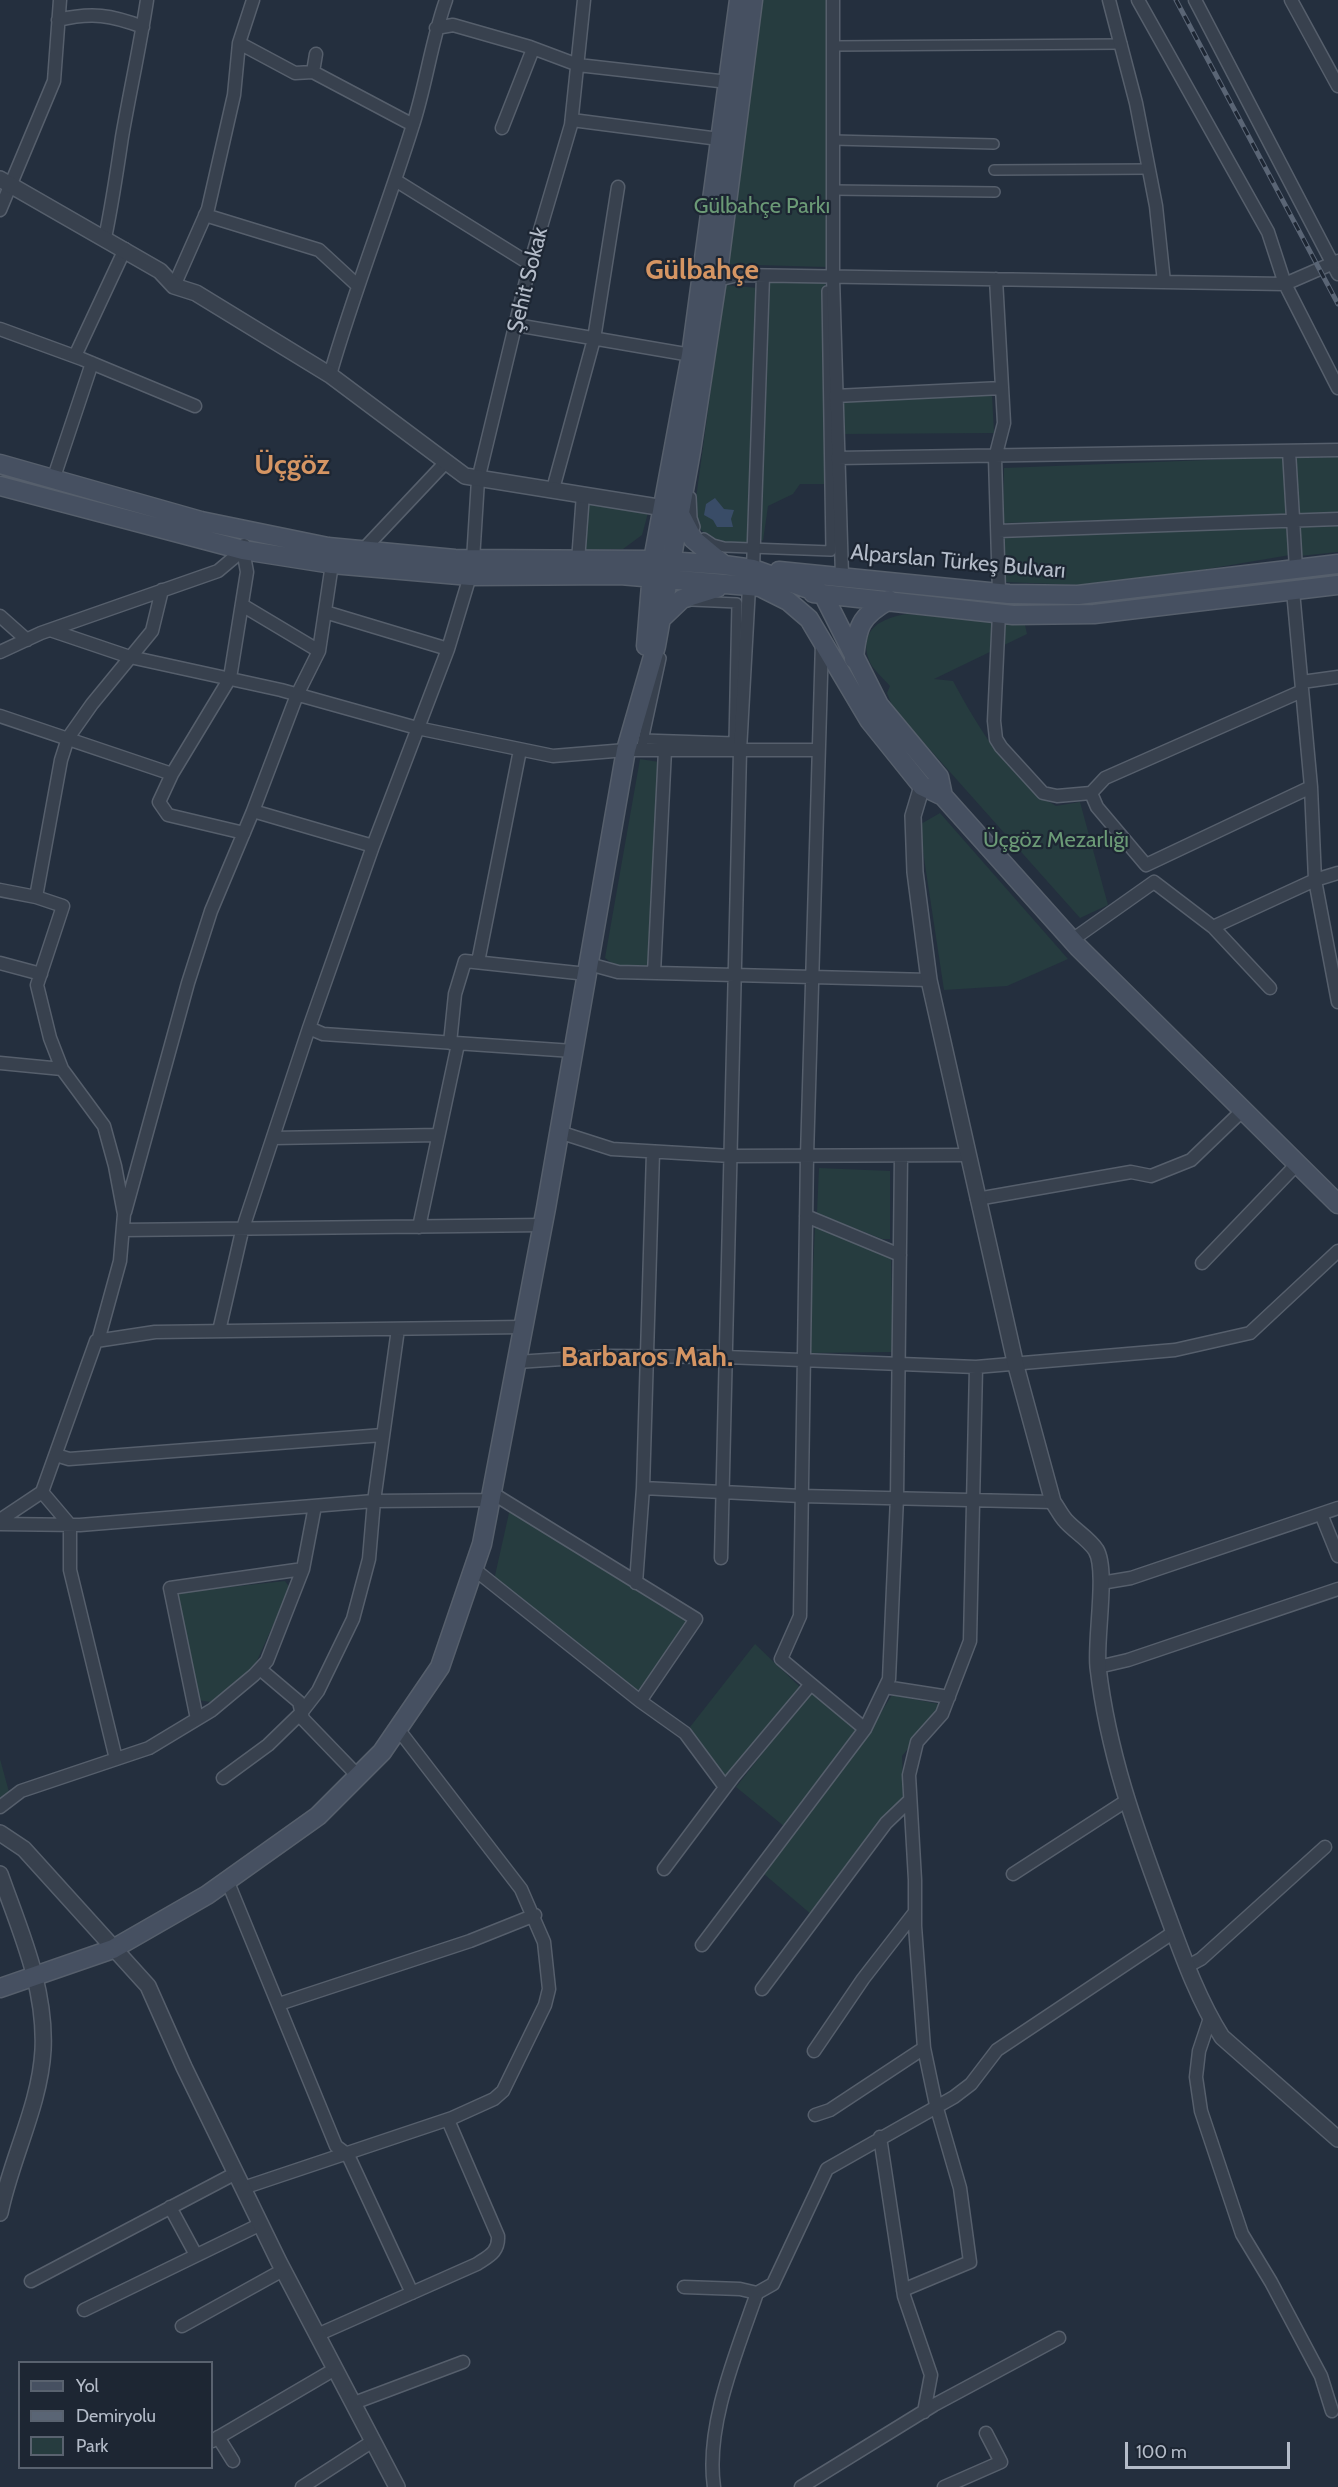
<!DOCTYPE html>
<meta charset="utf-8">
<style>
body{margin:0}
#map{position:relative;width:1338px;height:2487px;overflow:hidden;background:#242f3e;font-family:Cabin,sans-serif}
canvas{display:block}
.legend{position:absolute;left:18px;top:2361px;width:195px;height:108px;box-sizing:border-box;background:#1d2633;border:2px solid #59626f;margin:0;padding:8px 10px;list-style:none;font-size:18px;color:#b4bcc9}
.legend li{display:flex;align-items:center;gap:12px;height:30px}
.legend b{width:30px;border:2px solid #59626f}
.scale{position:absolute;left:1125px;top:2442px;width:165px;height:27px;box-sizing:border-box;border:3px solid #b4bcc9;border-top:0;padding-left:8px;font-size:18px;line-height:21px;white-space:nowrap;color:#b4bcc9;-webkit-text-stroke:4px #1d2633;paint-order:stroke}
</style>
<div id="map">
<canvas width="1338" height="2487"></canvas>
<ul class="legend">
<li><b style="height:8px;background:#465061"></b>Yol</li>
<li><b style="height:8px;background:#5a6575"></b>Demiryolu</li>
<li><b style="height:16px;background:#263c3f"></b>Park</li>
</ul>
<div class="scale">100 m</div>
</div>
<script>
const c = document.querySelector('canvas').getContext('2d');
c.lineJoin = 'round';
function fill(path, color) { c.fillStyle = color; c.fill(path, 'evenodd'); }
function trace(path, color, width, dash) { c.strokeStyle = color; c.lineWidth = width; c.lineCap = dash ? 'butt' : 'round'; c.setLineDash(dash || []); c.stroke(path); }
function drawText(font, color, halo, rows, align = 'center') {
  c.font = font + ' Cabin,sans-serif'; c.lineWidth = 4.5; c.setLineDash([]); c.textBaseline = 'middle'; c.strokeStyle = halo; c.fillStyle = color; for (const [text, x, y, turn = 0] of rows) {
    c.save(); c.translate(x, y); c.rotate((+turn || 0) * Math.PI / 180); c.textAlign = isNaN(turn) ? turn : align; if (halo) c.strokeText(text, 0, 0); c.fillText(text, 0, 0); c.restore();
  }
}
const green = new Path2D(`
 M 760,0 L 826,0 L 826,267 L 723,264 Z
 M 768,281 L 825,282 L 824,484 L 800,484 L 793,494 L 768,506 L 763,541 L 758,537 Z
 M 725,285 L 758,288 L 749,543 L 716,543 L 700,529 L 694,513 Z
 M 992,395 L 994,433 L 843,434 L 842,402 Z
 M 1283,457 L 1289,515 L 1003,523 L 1004,468 Z
 M 1338,457 L 1338,515 L 1295,518 L 1291,458 Z
 M 586,501 L 648,513 L 642,535 L 623,549 L 583,550 Z
 M 1338,525 L 1338,552 L 1300,556 L 1298,527 Z
 M 1286,527 L 1290,555 L 1107,586 L 1003,582 L 1004,537 Z
 M 907,614 L 1025,625 L 1027,634 L 934,679 L 953,681 C 979,729 1008,778 1056,806 L 1080,802 L 1108,905 L 1080,918 L 893,708 L 887,693 L 890,686 C 884,679 872,669 869,660 C 858,629 882,618 907,614 Z
 M 640,759 L 659,762 L 649,968 L 614,965 L 605,958 Z
 M 940,813 L 1068,959 L 1007,986 L 944,990 L 919,825 Z
 M 819,1168 L 890,1171 L 890,1239 L 882,1239 L 817,1213 Z
 M 815,1227 L 891,1256 L 893,1352 L 809,1353 Z
 M 509,1513 L 513,1513 L 687,1622 L 641,1690 L 630,1689 L 494,1580 Z
 M 285,1581 L 290,1588 L 255,1665 L 225,1694 L 211,1702 L 197,1700 L 176,1593 Z
 M 755,1644 L 800,1687 L 724,1781 L 690,1727 Z
 M 811,1692 L 856,1731 L 785,1827 L 736,1787 Z
 M 892,1695 L 939,1704 L 940,1710 L 902,1756 L 904,1800 L 812,1915 L 764,1874 L 866,1736 Z
 M 0,1759 L 9,1792 L 0,1798 Z`);
const water = new Path2D(`
 M 715,498 L 724,509 L 734,510 L 731,519 L 733,527 L 717,527 L 713,520 L 704,515 L 706,504 Z`);
const pedestrian = new Path2D(`
 M 833,46 L 1122,44
 M 833,140 L 994,144
 M 994,170 L 1149,169
 M 833,190 L 995,192
 M 691,497 L 692,518 L 695,527
 M 704,538 L 713,544 L 724,547 L 831,551 L 827,291
 M 643,739 L 734,742 L 737,603 L 692,601
 M 641,750 L 661,658`);
const minor = new Path2D(`
 M 833,0 L 833,277 L 842,576
 M 1109,0 L 1136,103 L 1156,206 L 1164,282
 M 1138,0 L 1268,232 L 1285,284 L 1338,388
 M 1195,0 L 1338,274
 M 1291,0 L 1338,86
 M 58,20 C 92,12 111,15 143,27
 M 436,28 L 453,25 L 530,47 L 578,65 L 728,82
 M 239,43 L 295,73 L 313,72
 M 316,54 L 313,72 L 413,125
 M 572,120 L 719,139
 M 502,128 L 533,49
 M 395,180 L 530,264
 M 0,210 L 54,81 L 60,0
 M 205,215 L 319,250 L 357,285
 M 105,238 C 112,205 117,171 122,137 C 130,91 140,46 147,0
 M 996,279 L 1004,423 L 995,458 L 999,593
 M 717,280 L 738,275 L 1285,284 L 1338,261
 M 174,286 L 208,209 L 234,95 L 239,43 L 253,0
 M 516,325 L 691,355
 M 0,329 L 82,359 L 195,406
 M 75,356 L 125,249
 M 330,375 C 354,291 386,211 412,128 C 426,86 431,42 446,0
 M 835,396 L 1002,388
 M 1289,451 L 1296,569
 M 837,458 L 1338,450
 M 53,480 L 92,363
 M 553,489 L 594,339 L 618,187
 M 998,531 L 1338,519
 M 243,550 L 247,572 L 230,678 L 172,774 L 159,802 L 168,815 L 244,833
 M 363,550 L 446,462
 M 473,560 L 478,480 L 530,264 L 571,125 L 584,0
 M 578,561 L 583,494
 M 332,564 L 319,651 L 297,695 L 253,811 L 373,846
 M 753,569 L 763,276
 M 1293,591 L 1311,787 L 1315,880 L 1338,1002
 M 242,605 L 319,651
 M 325,612 L 448,649
 M 999,613 L 994,721 L 996,739 L 1001,747 L 1043,793 L 1057,796 L 1091,793
 M 0,616 L 27,640
 M 50,630 L 130,657 L 281,690 L 417,728 L 553,756 L 626,750 L 817,750
 M 822,642 L 807,1156 L 800,1616 L 781,1659 L 865,1729
 M 0,652 L 41,633 L 218,571 L 243,550 L 244,545
 M 1302,682 L 1338,677
 M 1302,691 L 1105,778 L 1091,793 L 1097,807 L 1146,865 L 1311,787
 M 0,716 L 172,774
 M 0,890 L 36,897
 M 1213,927 L 1270,988
 M 1072,940 L 1154,882 L 1213,927 L 1315,880 L 1338,873
 M 478,962 L 520,750
 M 0,963 L 41,974
 M 589,964 L 618,972 L 929,980
 M 654,973 L 665,750
 M 309,1028 L 323,1034 L 573,1051
 M 450,1043 L 455,994 L 465,961 L 587,974
 M 0,1063 L 62,1069
 M 559,1132 L 612,1149 L 731,1156 L 968,1155
 M 273,1138 L 438,1135
 M 653,1152 L 643,1488 L 801,1496 L 1053,1502
 M 977,1199 L 1131,1172 L 1151,1176 L 1191,1160 L 1243,1110
 M 125,1212 L 188,983 L 211,911 L 253,811
 M 806,1216 L 900,1255
 M 419,1227 L 458,1044
 M 123,1230 L 543,1225
 M 1202,1263 L 1298,1163
 M 219,1331 L 242,1231 L 309,1028 L 373,846 L 448,649 L 470,576
 M 98,1341 L 120,1261 L 124,1214 L 115,1166 L 104,1126 L 62,1069 L 50,1038 L 37,985 L 63,906 L 36,897 L 61,760 L 68,738 L 92,704 L 152,631 L 162,590
 M 517,1362 L 607,1356 L 726,1357 L 976,1367 L 1175,1350 L 1250,1333 L 1338,1251
 M 56,1455 L 69,1459 L 383,1435
 M 42,1492 L 70,1525 L 70,1570 L 116,1759
 M 1321,1514 L 1338,1556
 M 0,1520 L 42,1492 L 96,1341 L 155,1332 L 523,1327
 M 0,1524 L 80,1525 L 374,1501 L 490,1500
 M 721,1558 L 740,751 L 749,587
 M 474,1569 L 640,1701 L 696,1619 L 492,1493
 M 636,1583 L 643,1488
 M 1101,1583 L 1131,1578 L 1338,1508
 M 1098,1667 L 1128,1660 L 1338,1589
 M 260,1669 L 299,1702 L 303,1719 L 358,1776
 M 885,1687 L 949,1697
 M 640,1701 L 685,1733 L 725,1787
 M 197,1719 L 170,1588 L 303,1569
 M 223,1778 L 268,1745 L 301,1713 L 318,1691 L 353,1619 L 369,1559 L 374,1501 L 398,1329
 M 0,1807 L 21,1791 L 149,1748 L 212,1710 L 254,1675 L 267,1661 L 303,1569 L 315,1506
 M 664,1869 L 733,1777 L 811,1684
 M 1013,1874 L 1126,1801
 M 227,1880 L 336,2146 L 348,2155 L 412,2293
 M 702,1945 L 865,1729 L 889,1679 L 897,1497 L 901,1156
 M 1188,1966 L 1201,1959 L 1325,1847
 M 762,1989 L 886,1823 L 909,1801
 M 279,2004 L 470,1941 L 535,1915
 M 1210,2018 L 1199,2051 L 1196,2077 L 1201,2111 L 1242,2234 L 1271,2282 L 1321,2376 L 1332,2411
 M 814,2051 L 863,1979 L 915,1912
 M 815,2115 L 830,2110 L 924,2048
 M 880,2137 L 904,2296 L 931,2375 L 924,2412
 M 243,2188 L 452,2118 L 494,2099 L 503,2091 L 545,2005 L 549,1989 L 544,1942 L 521,1889 L 398,1729
 M 170,2207 L 196,2255
 M 31,2281 L 236,2173
 M 684,2287 L 740,2289 L 757,2293
 M 903,2290 L 970,2262 L 960,2188 L 936,2105 L 924,2048 L 915,1926 L 915,1880 L 909,1775 L 917,1742 L 942,1714 L 970,1641 L 976,1367
 M 84,2310 L 261,2224
 M 182,2326 L 283,2270
 M 317,2335 L 477,2264 C 489,2256 499,2252 498,2236 L 448,2120
 M 354,2403 L 463,2362
 M 218,2437 L 233,2461
 M 212,2441 L 335,2369
 M 302,2487 L 373,2441
 M 714,2487 C 705,2426 737,2351 757,2293 L 773,2284 L 827,2169 L 954,2097 L 971,2084 L 997,2050 L 1174,1932
 M 801,2487 L 934,2405 L 1059,2338
 M 944,2487 L 1001,2462 L 986,2433`);
const tertiary = new Path2D(`
 M 0,179 L 160,271 L 174,286 L 196,293 L 330,375 L 465,476 L 664,508
 M 922,786 L 913,816 L 915,872 L 929,980 L 1016,1366 L 1053,1502 C 1058,1509 1061,1516 1066,1521 C 1075,1531 1089,1539 1096,1550 C 1108,1570 1095,1639 1098,1667 C 1108,1753 1135,1827 1165,1908 C 1181,1951 1197,1998 1222,2037 L 1338,2139
 M 0,1833 L 24,1849 L 148,1986 L 184,2067 L 279,2262 L 397,2487
 M 0,1874 C 20,1931 46,1987 43,2050 C 40,2105 11,2159 0,2213`);
const secondary = new Path2D(`
 M 0,464 L 201,521 L 328,547 L 455,559 L 653,560 L 724,565 L 753,569 L 823,594 L 879,705 L 939,777 L 943,796
 M 0,486 L 243,550 L 332,564 L 470,576 L 620,575 L 760,587 L 788,601 L 809,619 L 869,720 L 922,786 L 943,796 L 1078,947 L 1338,1204
 M 680,514 L 693,539 L 724,565
 M 779,571 L 1009,594 L 1078,595 L 1338,564
 M 813,593 L 1013,615 L 1094,614 L 1338,585
 M 660,620 L 682,599 L 717,588
 M 646,646 L 653,560 L 691,355 L 739,0
 M 854,659 C 857,627 860,616 889,600
 M 0,1988 L 113,1949 L 207,1895 L 318,1816 L 382,1752 L 440,1667 L 482,1544 L 546,1208 L 626,750 L 656,646 L 691,451 L 717,280 L 753,0`);
const rail = new Path2D(`
 M 1176,0 L 1338,304`);
const parkNames = [
 ["Gülbahçe Parkı",762,207],
 ["Üçgöz Mezarlığı",1056,841]
];
const streetNames = [
 ["Şehit Sokak",528,280,-76],
 ["Alparslan Türkeş Bulvarı",958,562,5]
];
const districtNames = [
 ["Gülbahçe",702,271],
 ["Üçgöz",292,466],
 ["Barbaros Mah.",647,1358]
];
fill(green, '#263c3f');
fill(water, '#394c67');
trace(pedestrian, '#565f6c', 12);
trace(minor, '#565f6c', 15);
trace(tertiary, '#565f6c', 18);
trace(secondary, '#565f6c', 21);
trace(pedestrian, '#38414e', 9);
trace(minor, '#38414e', 12);
trace(tertiary, '#38414e', 15);
trace(secondary, '#465061', 18);
trace(rail, '#5a6575', 5);
trace(rail, '#1d2633', 3, [9]);
drawText('22px', '#6b9a76', '#1d2633', parkNames);
drawText('22px', '#b4bcc9', '#1d2633', streetNames);
drawText('bold 28px', '#d59563', '#1d2633', districtNames);
</script>
